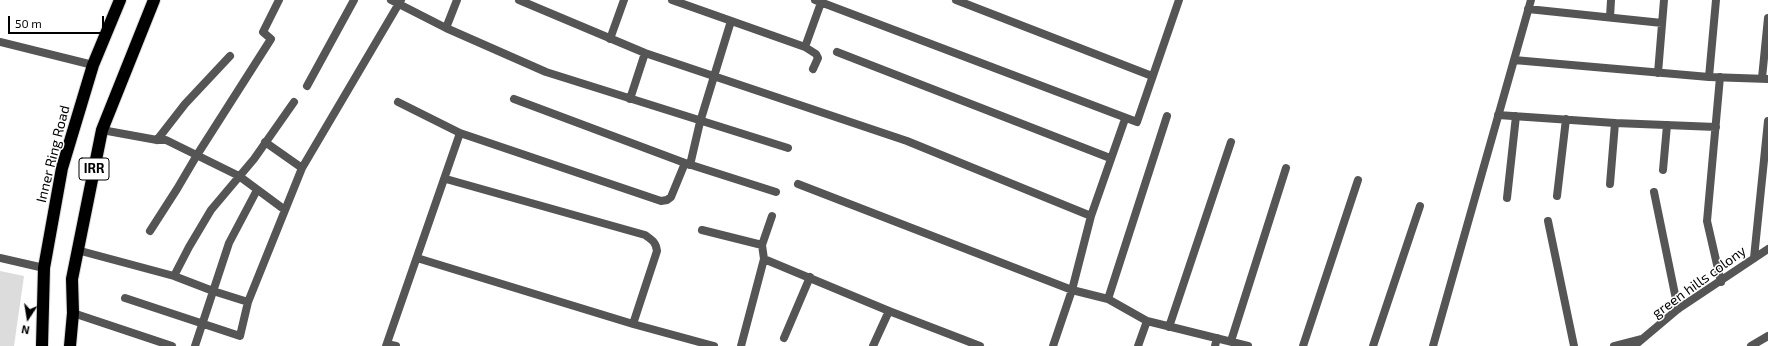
<!DOCTYPE html>
<style>
body{margin:0}
#map{position:relative;width:1768px;height:346px;overflow:hidden;background:#fff;font-family:"Exo 2",sans-serif}
canvas{display:block}
.north{position:absolute;left:8px;top:298px;width:40px;height:40px;-webkit-text-stroke:3px #fff;paint-order:stroke;rotate:192deg;font-size:11px;font-weight:700;line-height:16px;text-align:center;color:#000}
.north::after{content:'';display:block;margin:auto;width:14px;height:18px;background:#000;clip-path:polygon(50% 0,100% 100%,50% 72%,0 100%)}
.scale{position:absolute;left:8px;top:16px;width:96px;height:18px;box-sizing:border-box;border:2px solid #000;border-top:0;padding-left:5px;font-size:12px;line-height:14px;white-space:nowrap;color:#000;-webkit-text-stroke:3px #fff;paint-order:stroke}
</style>
<div id="map">
<canvas width="1768" height="346"></canvas>
<div class="north">N</div>
<div class="scale">50 m</div>
</div>
<script>
const c = document.querySelector('canvas').getContext('2d');
c.lineJoin = 'round';
function fill(path, color) { c.fillStyle = color; c.fill(path, 'evenodd'); }
function trace(path, color, width, dash) { c.strokeStyle = color; c.lineWidth = width; c.lineCap = dash ? 'butt' : 'round'; c.setLineDash(dash || []); c.stroke(path); }
function drawText(font, color, halo, rows, align = 'center') {
  c.font = font + ' "Exo 2",sans-serif'; c.lineWidth = 3; c.setLineDash([]); c.textBaseline = 'middle'; c.strokeStyle = halo; c.fillStyle = color; for (const [text, x, y, turn = 0] of rows) {
    c.save(); c.translate(x, y); c.rotate((+turn || 0) * Math.PI / 180); c.textAlign = isNaN(turn) ? turn : align; if (halo) c.strokeText(text, 0, 0); c.fillText(text, 0, 0); c.restore();
  }
}
const green = new Path2D(`
 M 0,271 L 24,276 L 14,346 L 0,346 Z`);
const street = new Path2D(`
 M 391,0 L 446,28 L 546,72 L 788,148
 M 519,0 L 645,53 L 907,141 L 1091,216
 M 672,0 L 805,47 L 822,0
 M 815,0 L 1137,122 L 1179,0
 M 956,0 L 1152,76
 M 1528,9 L 1662,23
 M 1610,17 L 1611,0
 M 446,28 L 457,0
 M 610,39 L 624,0
 M 0,42 L 93,65
 M 805,47 L 816,54 L 818,58 L 813,69
 M 837,52 L 1110,158
 M 1514,60 L 1709,77 L 1768,79
 M 1658,73 L 1664,0
 M 1709,77 L 1716,0
 M 1720,77 L 1707,221 L 1721,282
 M 1762,78 L 1768,18
 M 307,86 L 354,0
 M 514,99 L 685,163 L 776,192
 M 630,99 L 645,53
 M 1498,115 L 1615,123 L 1716,127
 M 102,130 L 157,140 L 166,140 L 239,176 L 285,210
 M 460,133 L 661,201 L 667,200 L 671,197 L 685,163
 M 157,140 L 185,104 L 230,56
 M 265,142 L 302,168
 M 690,165 L 700,122 L 731,21
 M 1663,170 L 1667,125
 M 446,179 L 645,235 C 652,240 656,242 657,251 L 633,324
 M 798,184 L 1072,290 L 1108,299 L 1147,321 L 1248,346
 M 1610,184 L 1615,123
 M 1654,192 L 1678,309
 M 1557,196 L 1566,119
 M 1507,198 L 1516,116
 M 1548,221 L 1574,346
 M 702,230 L 762,245 L 764,259 L 889,311 L 980,346
 M 150,231 L 177,189 L 197,155 L 271,39 L 263,32 L 279,0
 M 762,245 L 772,216
 M 77,250 L 174,276 L 213,291 L 248,302
 M 0,258 L 44,268
 M 417,258 L 633,324 L 714,346
 M 1754,258 L 1768,121
 M 174,276 L 189,247 L 211,210 L 254,159 L 294,102
 M 125,298 L 240,336 L 248,302 L 302,168 L 401,0
 M 1108,299 L 1167,116
 M 73,313 L 172,346
 M 1169,327 L 1231,142
 M 784,338 L 810,277
 M 1231,341 L 1286,168
 M 387,344 L 396,346
 M 195,346 L 229,243 L 257,190
 M 386,346 L 460,133 L 398,102
 M 741,346 L 764,259
 M 873,346 L 889,311
 M 1053,346 L 1072,290 L 1091,216 L 1125,119
 M 1138,346 L 1147,321
 M 1215,346 L 1217,338
 M 1303,346 L 1358,180
 M 1373,346 L 1420,206
 M 1433,346 L 1531,0
 M 1614,346 L 1641,339
 M 1634,346 L 1678,309 L 1768,249
 M 1751,346 L 1768,336`);
const highway = new Path2D(`
 M 42,346 L 44,268 L 62,168 L 93,65 L 120,0
 M 70,346 L 73,313 L 72,279 L 102,130 L 154,0`);
const shields = [
 [94,169,30]
];
const shieldNames = [
 ["IRR",94,169]
];
const streetNames = [
 ["Inner Ring Road",53,154,-76],
 ["green hills colony",1699,282,-36]
];
fill(green, '#dcdcdc');
trace(highway, '#dbdbdb', 14);
trace(street, '#555', 8);
trace(highway, '#000', 12);
for (const [x, y, w] of shields) { const box = new Path2D(); box.roundRect(x - w / 2, y - 11, w, 22, 3); c.fillStyle = '#fff'; c.fill(box); trace(box, '#000', 1); }
drawText('bold 13px', '#000', null, shieldNames);
drawText('14px', '#000', '#fff', streetNames);
</script>
